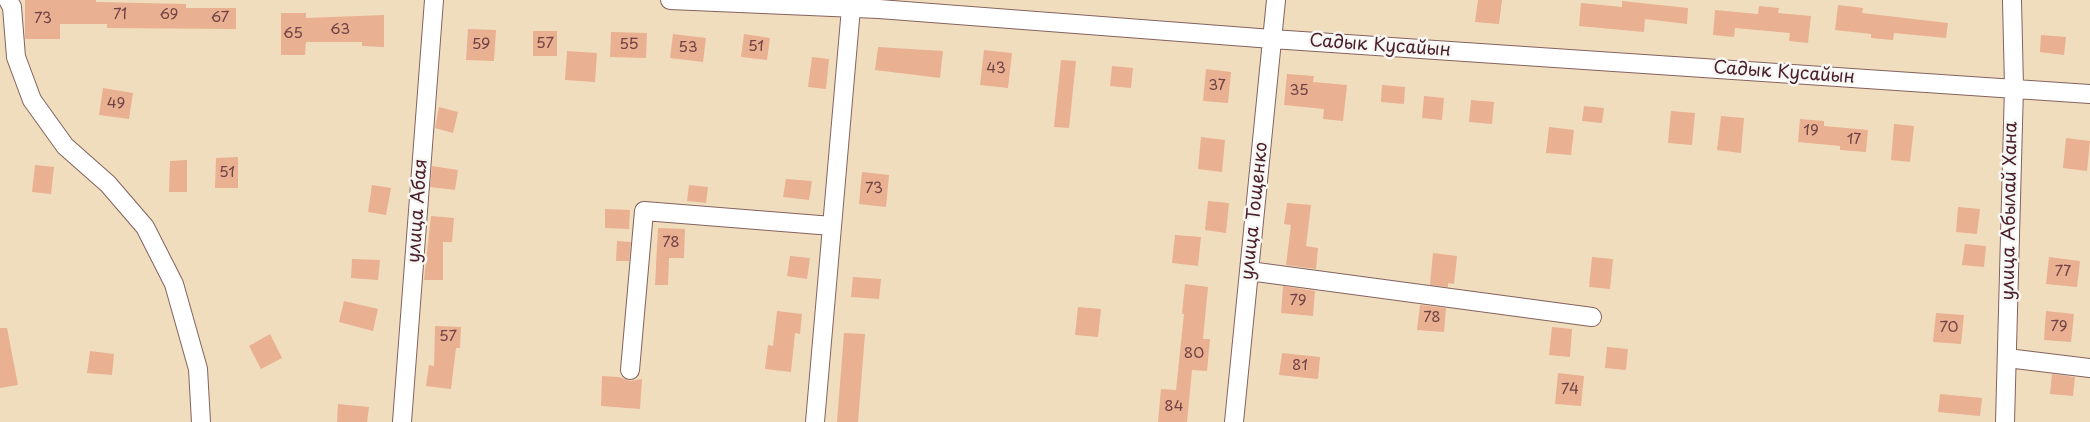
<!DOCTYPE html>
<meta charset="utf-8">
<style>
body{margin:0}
canvas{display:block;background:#f0ddbd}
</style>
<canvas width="2090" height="422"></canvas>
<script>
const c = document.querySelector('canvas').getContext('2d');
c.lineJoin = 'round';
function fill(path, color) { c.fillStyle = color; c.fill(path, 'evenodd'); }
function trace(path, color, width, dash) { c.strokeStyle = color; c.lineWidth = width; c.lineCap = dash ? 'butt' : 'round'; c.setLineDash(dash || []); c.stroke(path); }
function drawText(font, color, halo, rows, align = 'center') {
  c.font = font + ' "Playpen Sans",sans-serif'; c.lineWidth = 5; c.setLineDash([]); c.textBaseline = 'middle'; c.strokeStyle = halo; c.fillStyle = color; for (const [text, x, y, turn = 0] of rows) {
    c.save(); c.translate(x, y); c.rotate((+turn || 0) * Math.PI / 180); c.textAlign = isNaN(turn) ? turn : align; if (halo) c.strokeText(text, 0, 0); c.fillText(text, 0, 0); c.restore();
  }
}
const building = new Path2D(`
 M 25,0 L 96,0 L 96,2 L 186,4 L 186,8 L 236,8 L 236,29 L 107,28 L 107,24 L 60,24 L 60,39 L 25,39 Z
 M 1478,0 L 1502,0 L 1499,24 L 1475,22 Z
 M 1622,1 L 1688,8 L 1687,24 L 1645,19 L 1644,32 L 1579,26 L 1581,3 L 1622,7 Z
 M 1838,5 L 1863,8 L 1862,13 L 1948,23 L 1946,38 L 1894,33 L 1893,40 L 1871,38 L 1871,34 L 1835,30 Z
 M 1759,6 L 1779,8 L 1778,13 L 1811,16 L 1808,43 L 1789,41 L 1790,33 L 1735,28 L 1734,37 L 1713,35 L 1715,10 L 1758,14 Z
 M 281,13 L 306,13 L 306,18 L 384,15 L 384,47 L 362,46 L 362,42 L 306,42 L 305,55 L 281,55 Z
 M 468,29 L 496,30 L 494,61 L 466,60 Z
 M 533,31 L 557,31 L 557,56 L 533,56 Z
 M 611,32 L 647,33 L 646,58 L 610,57 Z
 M 673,34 L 706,38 L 703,62 L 670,58 Z
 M 744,34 L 770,38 L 767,60 L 741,57 Z
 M 2041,35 L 2066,37 L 2064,55 L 2040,52 Z
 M 878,47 L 943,51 L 940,78 L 875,70 Z
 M 984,50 L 1012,53 L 1008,88 L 980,85 Z
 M 567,51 L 597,53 L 595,82 L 565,80 Z
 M 812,57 L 829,59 L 826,89 L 808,87 Z
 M 1061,60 L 1076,61 L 1069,128 L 1054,127 Z
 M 1112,66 L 1133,68 L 1131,88 L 1110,86 Z
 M 1206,69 L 1231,72 L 1228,103 L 1203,101 Z
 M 1287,74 L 1314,76 L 1313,82 L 1347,85 L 1343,121 L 1323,119 L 1324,109 L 1284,105 Z
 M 1382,85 L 1405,87 L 1404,104 L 1381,102 Z
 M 103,88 L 133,93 L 129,119 L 99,115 Z
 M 1424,96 L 1444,98 L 1442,120 L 1422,118 Z
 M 1471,100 L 1494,102 L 1492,124 L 1469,122 Z
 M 1584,106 L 1604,108 L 1602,123 L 1582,121 Z
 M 439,107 L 458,112 L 453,133 L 435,128 Z
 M 1671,111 L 1695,113 L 1692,145 L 1668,143 Z
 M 1721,116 L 1744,118 L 1741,153 L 1717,150 Z
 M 1800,119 L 1824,121 L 1824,126 L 1868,130 L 1866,152 L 1840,150 L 1840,146 L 1798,142 Z
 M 1894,124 L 1914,126 L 1910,162 L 1891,160 Z
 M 1549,127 L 1574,130 L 1571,155 L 1546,153 Z
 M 1201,137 L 1225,140 L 1222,172 L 1198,169 Z
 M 2066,138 L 2090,141 L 2087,171 L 2063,168 Z
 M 238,157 L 238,188 L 215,188 L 216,158 Z
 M 187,160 L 187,192 L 169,192 L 170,161 Z
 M 35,165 L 54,167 L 51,194 L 32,192 Z
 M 432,166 L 458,170 L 455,190 L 430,187 Z
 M 862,172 L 889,175 L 886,207 L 859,204 Z
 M 786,179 L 812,181 L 809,200 L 783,197 Z
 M 372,185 L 391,188 L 386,215 L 368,212 Z
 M 689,185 L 708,187 L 706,203 L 687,201 Z
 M 1208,201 L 1229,203 L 1226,233 L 1205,230 Z
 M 1287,203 L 1311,205 L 1306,246 L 1318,248 L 1316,269 L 1286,265 L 1291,225 L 1284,224 Z
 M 1958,207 L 1980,209 L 1977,234 L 1956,232 Z
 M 605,209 L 630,210 L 629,229 L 605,228 Z
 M 431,216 L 454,218 L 452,242 L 443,242 L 443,280 L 424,280 Z
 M 658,228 L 685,229 L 684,258 L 669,258 L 668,285 L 655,285 Z
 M 1175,235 L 1201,237 L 1198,266 L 1172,263 Z
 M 617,241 L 631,242 L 629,261 L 616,261 Z
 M 1965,244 L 1986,246 L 1984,267 L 1962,265 Z
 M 1433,253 L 1457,256 L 1454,284 L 1448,283 L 1448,287 L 1430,285 Z
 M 790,256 L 810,258 L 807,279 L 787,276 Z
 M 1592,257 L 1613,259 L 1610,289 L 1589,287 Z
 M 2049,257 L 2080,261 L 2077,287 L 2046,284 Z
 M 352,259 L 380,260 L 378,280 L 351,278 Z
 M 853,277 L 881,279 L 879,299 L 851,297 Z
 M 1185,284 L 1208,287 L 1203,339 L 1210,339 L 1207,371 L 1192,370 L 1187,422 L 1158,422 L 1161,389 L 1176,390 L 1184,314 L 1182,314 Z
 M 1283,286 L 1315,291 L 1313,316 L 1281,313 Z
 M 344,301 L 378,309 L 373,331 L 339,322 Z
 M 1420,305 L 1446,308 L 1444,332 L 1417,330 Z
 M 1078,307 L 1101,309 L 1098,337 L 1075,335 Z
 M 777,311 L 802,314 L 800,334 L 795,333 L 791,372 L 765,369 L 768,345 L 773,346 Z
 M 2046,311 L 2074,314 L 2071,342 L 2044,340 Z
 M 1936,313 L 1964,315 L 1961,344 L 1933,342 Z
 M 435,326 L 461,327 L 460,348 L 456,348 L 451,389 L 426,386 L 429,365 L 434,366 Z
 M 1552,327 L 1572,329 L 1570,357 L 1549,355 Z
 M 0,328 L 7,328 L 18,385 L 0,388 Z
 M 844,333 L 865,334 L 858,422 L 837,422 Z
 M 270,334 L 282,358 L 261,369 L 249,346 Z
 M 1607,347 L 1628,349 L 1626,370 L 1605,368 Z
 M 90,351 L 114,354 L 112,375 L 87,373 Z
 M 1282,353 L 1320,357 L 1318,379 L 1279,375 Z
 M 1558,373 L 1584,376 L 1581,406 L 1555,404 Z
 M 2052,374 L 2075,377 L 2073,396 L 2050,394 Z
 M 602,376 L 619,377 L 630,381 L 642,379 L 640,409 L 601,406 Z
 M 1940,394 L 1982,398 L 1980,416 L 1938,412 Z
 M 338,404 L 369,407 L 367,422 L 337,422 Z`);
const minor = new Path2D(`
 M 8,0 L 12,7 L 16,57 L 32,100 L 65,146 L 108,184 L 145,227 L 174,284 L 198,369 L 201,422
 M 670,0 L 879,9 L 1272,39 L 2090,94
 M 1249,271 L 1592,317
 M 2007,358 L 2090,368
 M 630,370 L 644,211 L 832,226
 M 402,422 L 434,0
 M 815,422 L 851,8
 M 1234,422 L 1276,0
 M 2005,422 L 2014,87 L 2012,0`);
const numberNames = [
 ["71",120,15],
 ["69",169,15],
 ["67",220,18],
 ["73",43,19],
 ["63",340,30],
 ["65",293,34],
 ["57",545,44],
 ["59",481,45],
 ["55",629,45],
 ["51",756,47],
 ["53",688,48],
 ["43",996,69],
 ["37",1217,86],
 ["35",1299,91],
 ["49",116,104],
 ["19",1811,131],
 ["17",1854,140],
 ["51",227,173],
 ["73",874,189],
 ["78",671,243],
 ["77",2063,272],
 ["79",1298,301],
 ["78",1432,318],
 ["79",2059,327],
 ["70",1949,328],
 ["57",448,337],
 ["80",1194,354],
 ["81",1300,366],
 ["74",1570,390],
 ["84",1174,407]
];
const streetNames = [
 ["Садык Кусайын",1380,46,4],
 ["Садык Кусайын",1784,73,4],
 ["улица Абая",418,211,-86],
 ["улица Тощенко",1255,211,-84],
 ["улица Абылай Хана",2010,211,-89]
];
fill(building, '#e9b092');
trace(minor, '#84625e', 20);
trace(minor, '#fff', 18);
drawText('15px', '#724345', null, numberNames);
drawText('18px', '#4a1f2b', '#f6f6f2', streetNames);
</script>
